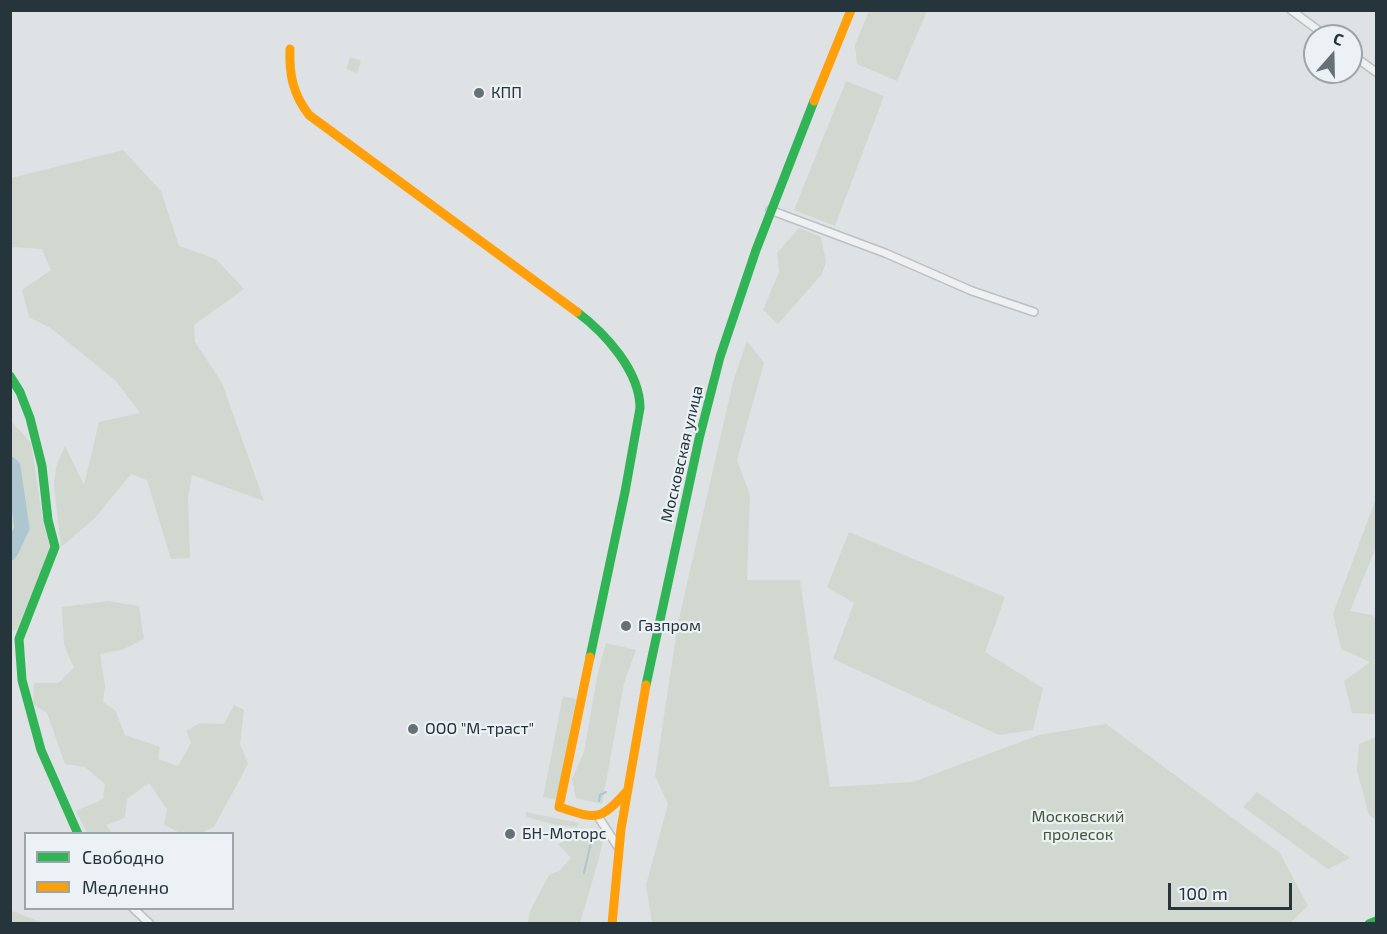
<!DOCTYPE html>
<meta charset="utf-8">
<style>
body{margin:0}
#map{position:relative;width:1387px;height:934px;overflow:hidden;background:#dee2e4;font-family:"Exo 2",sans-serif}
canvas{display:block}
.frame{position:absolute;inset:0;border:12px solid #26343c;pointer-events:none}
.legend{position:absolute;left:24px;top:832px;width:210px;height:78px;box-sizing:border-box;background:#ebf1f4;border:2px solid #9ca5aa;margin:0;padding:8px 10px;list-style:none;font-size:18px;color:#26343c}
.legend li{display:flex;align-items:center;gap:12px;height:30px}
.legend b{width:30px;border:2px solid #9ca5aa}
.north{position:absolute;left:1303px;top:24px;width:60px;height:60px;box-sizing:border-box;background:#ebf1f4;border:2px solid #9ca5aa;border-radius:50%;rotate:20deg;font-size:16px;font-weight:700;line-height:24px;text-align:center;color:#26343c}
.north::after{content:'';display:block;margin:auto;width:21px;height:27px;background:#667177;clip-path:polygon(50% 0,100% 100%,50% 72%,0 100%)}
.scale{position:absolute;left:1168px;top:883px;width:124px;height:27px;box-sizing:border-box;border:3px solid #26343c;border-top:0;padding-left:8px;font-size:18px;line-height:21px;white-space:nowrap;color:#26343c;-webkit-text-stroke:4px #ebf1f4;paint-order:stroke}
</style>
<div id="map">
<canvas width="1387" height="934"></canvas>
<div class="frame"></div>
<ul class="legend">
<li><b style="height:8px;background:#30b455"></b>Свободно</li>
<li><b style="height:8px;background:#ff9f0a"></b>Медленно</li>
</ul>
<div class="north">С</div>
<div class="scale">100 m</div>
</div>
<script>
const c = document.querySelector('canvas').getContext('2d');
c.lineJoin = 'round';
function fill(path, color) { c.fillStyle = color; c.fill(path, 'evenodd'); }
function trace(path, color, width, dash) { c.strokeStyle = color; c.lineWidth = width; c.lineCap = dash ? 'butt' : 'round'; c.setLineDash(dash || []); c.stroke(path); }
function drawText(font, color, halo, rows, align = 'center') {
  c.font = font + ' "Exo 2",sans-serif'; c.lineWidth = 4.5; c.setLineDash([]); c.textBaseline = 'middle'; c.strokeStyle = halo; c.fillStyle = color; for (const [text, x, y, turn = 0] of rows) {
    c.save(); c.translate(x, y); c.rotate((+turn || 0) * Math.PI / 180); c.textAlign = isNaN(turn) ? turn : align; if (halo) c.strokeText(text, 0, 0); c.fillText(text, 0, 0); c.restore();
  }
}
const green = new Path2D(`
 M 869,11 L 927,11 L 897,81 L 857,64 L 855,45 Z
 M 350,57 L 361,61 L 357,73 L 346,69 Z
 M 846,81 L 884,96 L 835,226 L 794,210 Z
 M 123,150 L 161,191 L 179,246 L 216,259 L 244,289 L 194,325 L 195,342 L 222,383 L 264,501 L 192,475 L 188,499 L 190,558 L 171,559 L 147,480 L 131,474 L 95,518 L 61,547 L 54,485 L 56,467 L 65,446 L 84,485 L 99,422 L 140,413 L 116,381 L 52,329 L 29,317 L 22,290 L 51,270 L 42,249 L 11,247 L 11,178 Z
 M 799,228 L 821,237 L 826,262 L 822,274 L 778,324 L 763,310 L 779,272 L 777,253 Z
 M 747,341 L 764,363 L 737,460 L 750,495 L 747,580 L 800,580 L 830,787 L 913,782 L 1039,735 L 1106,724 L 1280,853 L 1308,906 L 1289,924 L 652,923 L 646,885 L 668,804 L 655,776 L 678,623 L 733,382 Z
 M 10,420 L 31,443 L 43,521 L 50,549 L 17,630 L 11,631 Z
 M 1376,498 L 1376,547 L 1350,611 L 1372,615 L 1376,619 L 1376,717 L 1375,714 L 1352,713 L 1344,681 L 1370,662 L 1341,649 L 1333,614 Z
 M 849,532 L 1005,597 L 985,652 L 1043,688 L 1033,730 L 999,735 L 833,659 L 854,603 L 827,587 Z
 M 108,601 L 139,606 L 144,639 L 122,650 L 100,654 L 105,686 L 103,702 L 115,710 L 125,735 L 160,747 L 158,759 L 178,766 L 191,743 L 186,731 L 200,723 L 224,724 L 234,705 L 244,710 L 240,744 L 248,764 L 214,827 L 201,833 L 183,834 L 164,825 L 167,809 L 149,783 L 127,799 L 125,818 L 106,825 L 112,833 L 87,833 L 76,811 L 103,799 L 105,784 L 85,767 L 65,764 L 47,713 L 33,704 L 34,683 L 58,683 L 74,668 L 64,645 L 62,607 Z
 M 606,643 L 636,650 L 624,683 L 602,804 L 576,798 L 572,779 L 584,752 L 598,672 Z
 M 563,696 L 576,699 L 557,800 L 543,797 Z
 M 1376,737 L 1376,820 L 1369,815 L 1357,771 L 1359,744 Z
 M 1257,792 L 1350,858 L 1328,869 L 1243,807 Z
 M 526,812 L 579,823 L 577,827 L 556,825 L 526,817 Z
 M 589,831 L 604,836 L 598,862 L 580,923 L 528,923 L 530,911 L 549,875 L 559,871 L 571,858 L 558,844 Z
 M 11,911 L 15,912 L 43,923 L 11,923 Z`);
const stream = new Path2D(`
 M 599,801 L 600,795 L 606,792
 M 584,873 L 593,834`);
const river = new Path2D(`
 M 10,464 L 13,467 L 22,528 L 10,553`);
const street = new Path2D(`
 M 1291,10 L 1326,36
 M 1351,54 L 1376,72
 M 770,210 L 885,253 L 972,291 L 1034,312
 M 599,818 L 618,847
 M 133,908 L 150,924`);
const fast = new Path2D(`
 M 577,312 C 605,333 640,371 640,408 L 625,492 L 590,657
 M 10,376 L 20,392 L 30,418 L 42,466 L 48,520 L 55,547 L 19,639 L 22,680 L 41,750 L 78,834
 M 646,685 L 699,439 L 720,357 L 756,250 L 814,101
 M 1369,924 L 1376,921`);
const slow = new Path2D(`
 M 290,49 C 289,75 293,94 309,115 L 577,312
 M 814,101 L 851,10
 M 590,657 L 559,807 C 598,820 600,821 628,790
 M 612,924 L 621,829 L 646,685`);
const markers = [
 [479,93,6,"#667177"],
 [626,626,6,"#667177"],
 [413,729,6,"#667177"],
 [510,834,6,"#667177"]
];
const poiNames = [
 ["КПП",491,93],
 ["Газпром",638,626],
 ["ООО \"М-траст\"",425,729],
 ["БН-Моторс",522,834]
];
const streetNames = [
 ["Московская улица",682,454,-77]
];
const parkNames = [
 ["Московский",1078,817],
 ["пролесок",1078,835]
];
fill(green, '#d1d8cf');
trace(stream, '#adc6cf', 2);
trace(river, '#adc6cf', 15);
trace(street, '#bdc0c2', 10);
trace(street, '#eef0f1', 7);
trace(fast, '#30b455', 9);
trace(slow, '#ff9f0a', 9);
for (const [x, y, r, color] of markers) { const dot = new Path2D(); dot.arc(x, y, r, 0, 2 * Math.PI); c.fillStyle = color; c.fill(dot); trace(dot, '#ebf1f4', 2); }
drawText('16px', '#26343c', '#ebf1f4', poiNames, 'left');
drawText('16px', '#26343c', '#ebf1f4', streetNames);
drawText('16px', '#445734', '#ebf1f4', parkNames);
</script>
